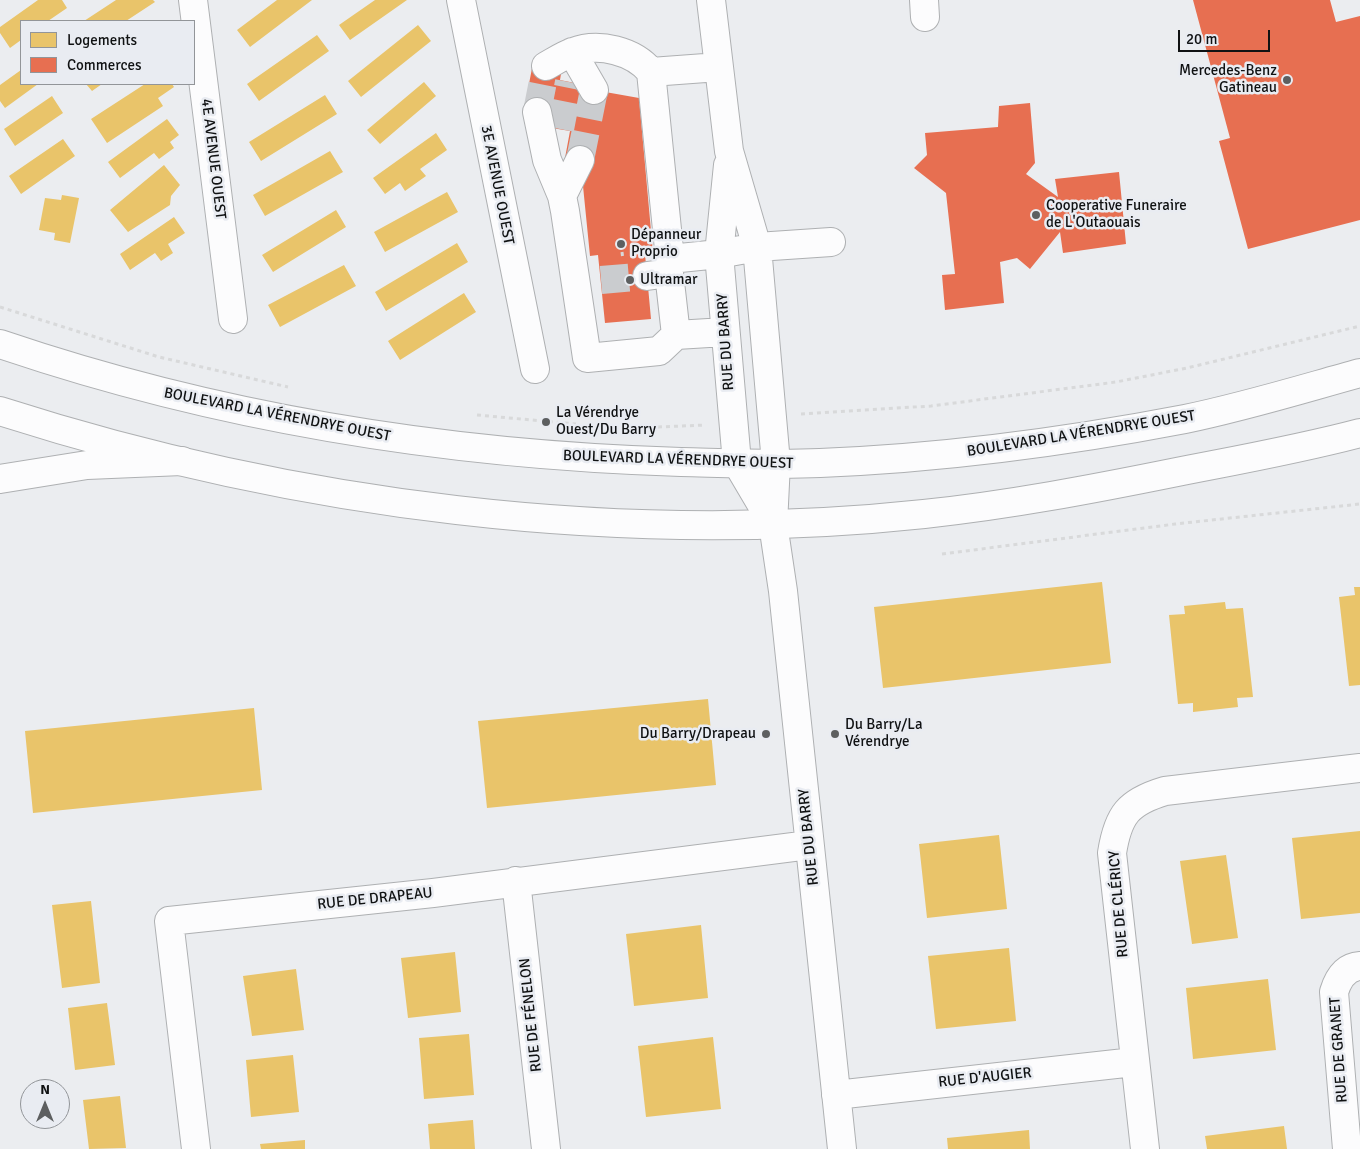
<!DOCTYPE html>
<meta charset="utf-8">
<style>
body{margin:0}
#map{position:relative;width:1360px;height:1149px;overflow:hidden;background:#ebedf0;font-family:Signika,sans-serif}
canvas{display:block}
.legend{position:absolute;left:20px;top:20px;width:175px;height:65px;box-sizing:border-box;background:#e9ecf2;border:1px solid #929599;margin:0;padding:6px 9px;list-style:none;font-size:15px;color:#101213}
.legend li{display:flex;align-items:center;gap:10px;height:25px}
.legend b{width:25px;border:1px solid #929599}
.north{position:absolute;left:20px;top:1079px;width:50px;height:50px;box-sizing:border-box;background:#e9ecf2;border:1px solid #929599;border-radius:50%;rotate:0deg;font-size:14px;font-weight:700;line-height:20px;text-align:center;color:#101213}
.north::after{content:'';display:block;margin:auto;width:18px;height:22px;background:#5d5f60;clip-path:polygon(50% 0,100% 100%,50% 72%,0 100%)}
.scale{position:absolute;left:1178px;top:30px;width:92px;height:22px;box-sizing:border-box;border:2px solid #101213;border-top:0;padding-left:6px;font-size:15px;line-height:18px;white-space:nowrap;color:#101213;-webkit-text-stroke:4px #e9ecf2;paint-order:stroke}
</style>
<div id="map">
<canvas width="1360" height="1149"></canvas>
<ul class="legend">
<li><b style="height:14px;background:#e9c46a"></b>Logements</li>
<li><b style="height:14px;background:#e76f51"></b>Commerces</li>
</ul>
<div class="north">N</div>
<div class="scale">20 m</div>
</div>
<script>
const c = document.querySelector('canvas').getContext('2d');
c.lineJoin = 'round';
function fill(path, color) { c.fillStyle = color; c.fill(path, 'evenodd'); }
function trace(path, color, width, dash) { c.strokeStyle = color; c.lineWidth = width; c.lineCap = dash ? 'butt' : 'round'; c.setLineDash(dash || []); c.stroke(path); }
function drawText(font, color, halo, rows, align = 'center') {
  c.font = font + ' Signika,sans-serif'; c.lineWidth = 5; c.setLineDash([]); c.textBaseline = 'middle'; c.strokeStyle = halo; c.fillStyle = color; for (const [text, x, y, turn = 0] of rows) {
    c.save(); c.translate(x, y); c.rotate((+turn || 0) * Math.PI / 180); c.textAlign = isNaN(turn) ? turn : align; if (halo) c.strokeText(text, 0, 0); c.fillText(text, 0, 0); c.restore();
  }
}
const homes = new Path2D(`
 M 38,0 L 62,0 L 67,8 L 48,21 L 21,21 L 21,40 L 10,48 L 0,33 L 0,27 Z
 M 116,0 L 153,0 L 155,2 L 126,21 L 84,21 Z
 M 277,0 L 312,0 L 250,47 L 237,30 Z
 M 375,0 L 407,0 L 350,40 L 339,25 Z
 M 418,25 L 431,41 L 361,97 L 348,81 Z
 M 317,35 L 329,51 L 259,101 L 247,84 Z
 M 21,70 L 21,84 L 38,84 L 5,108 L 0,101 L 0,85 Z
 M 424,82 L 436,96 L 380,144 L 367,130 Z
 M 86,84 L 102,84 L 92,91 Z
 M 145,84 L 172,84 L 174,87 L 158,98 L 163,106 L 107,143 L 91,119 Z
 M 325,95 L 337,114 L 261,161 L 249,142 Z
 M 52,96 L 63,113 L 15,146 L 4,129 Z
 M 167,119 L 179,135 L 170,142 L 174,148 L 159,159 L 154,153 L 120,178 L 108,162 Z
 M 436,133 L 447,150 L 420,169 L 426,176 L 405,191 L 400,183 L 385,194 L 373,178 Z
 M 63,139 L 75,156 L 21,194 L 9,176 Z
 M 330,151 L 343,172 L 265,216 L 253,195 Z
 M 164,165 L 180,185 L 171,196 L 170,205 L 128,232 L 110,210 Z
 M 447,192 L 458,212 L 385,252 L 374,232 Z
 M 62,195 L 79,198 L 70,243 L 54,240 L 55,233 L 39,230 L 45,198 L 61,200 Z
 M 336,210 L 346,227 L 273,272 L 262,255 Z
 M 174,217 L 185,233 L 168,244 L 173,253 L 161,261 L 155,253 L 130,270 L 120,254 Z
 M 457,243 L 468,262 L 386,311 L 375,292 Z
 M 344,265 L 356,286 L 280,327 L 268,305 Z
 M 464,293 L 476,312 L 400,360 L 388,341 Z
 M 1102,582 L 1111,663 L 883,688 L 874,607 Z
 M 1354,587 L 1360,587 L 1360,685 L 1349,686 L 1339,597 L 1355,595 Z
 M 1225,602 L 1226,609 L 1243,608 L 1253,697 L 1237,698 L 1238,707 L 1193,712 L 1193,703 L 1178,704 L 1169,615 L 1185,614 L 1184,606 Z
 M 708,699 L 716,785 L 487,808 L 478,721 Z
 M 254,708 L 262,790 L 33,813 L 25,731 Z
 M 1360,831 L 1360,913 L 1301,919 L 1292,838 Z
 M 999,835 L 1007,909 L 927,918 L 919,844 Z
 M 1226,855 L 1238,938 L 1192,944 L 1180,861 Z
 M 91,901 L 100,983 L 62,988 L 52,905 Z
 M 701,925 L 708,998 L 634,1006 L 626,934 Z
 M 1009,948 L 1016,1021 L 936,1029 L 928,956 Z
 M 455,952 L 461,1012 L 408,1018 L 401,958 Z
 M 296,969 L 304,1030 L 252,1036 L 243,976 Z
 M 1268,979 L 1276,1050 L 1193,1059 L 1186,988 Z
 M 107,1003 L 115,1065 L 75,1070 L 68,1008 Z
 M 469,1034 L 474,1095 L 424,1099 L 419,1038 Z
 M 713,1037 L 721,1109 L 646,1117 L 638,1046 Z
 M 293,1055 L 299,1112 L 251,1117 L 246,1060 Z
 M 120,1096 L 126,1148 L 89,1149 L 83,1100 Z
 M 473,1120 L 475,1149 L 430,1149 L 428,1124 Z
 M 1284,1126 L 1287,1149 L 1207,1149 L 1205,1136 Z
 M 1029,1130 L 1030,1149 L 948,1149 L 947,1138 Z
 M 305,1140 L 305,1149 L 261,1149 L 260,1144 Z`);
const shops = new Path2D(`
 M 1193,0 L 1330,0 L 1336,22 L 1360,16 L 1360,220 L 1248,249 L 1219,141 L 1230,138 Z
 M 533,63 L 562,68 L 560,80 L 585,85 L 594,90 L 639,98 L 653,253 L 645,254 L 651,319 L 605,323 L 598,255 L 590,256 L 583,186 L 588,162 L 565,158 L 570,131 L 546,127 L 524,110 Z
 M 1030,103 L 1035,163 L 1026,174 L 1058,197 L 1055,179 L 1119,172 L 1126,244 L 1063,253 L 1060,232 L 1030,269 L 1017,258 L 1000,262 L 1004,303 L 945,310 L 942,275 L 955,274 L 946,193 L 914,168 L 927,155 L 925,133 L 998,127 L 999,106 Z`);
const minorTunnel = new Path2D(`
 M 537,112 L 546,66
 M 560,129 L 569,82
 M 580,160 L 594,90
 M 601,280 L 647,276`);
const path = new Path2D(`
 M 622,252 L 623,260
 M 0,307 L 159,357 L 288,387
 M 801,414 L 931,406 L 1116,382 L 1187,368 L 1360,326
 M 477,415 L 576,424
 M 634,428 L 705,425
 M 942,554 L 1175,524 L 1360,504`);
const minor = new Path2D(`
 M 193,0 L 233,319
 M 461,0 L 535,369
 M 711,0 L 729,151 L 757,247 L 776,463 L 773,524 L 783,591 L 842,1149
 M 924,0 L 925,17
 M 572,52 L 594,90
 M 546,66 C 555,61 564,55 573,52 C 599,42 634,51 651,72
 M 537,112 L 547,160 L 562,196 L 565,211 L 587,358 L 659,351 L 676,335
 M 728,165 L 719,254 L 737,463 L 773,524
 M 562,196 L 580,160
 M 670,259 L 651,72 L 719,67
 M 669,273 L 676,335 L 725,332
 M 647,276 L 669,273 L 670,259 L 719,254 L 757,247 L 831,242
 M 516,881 L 546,1149
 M 836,1095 L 1134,1062
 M 196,1149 L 169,921 L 433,893 L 809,845
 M 1145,1149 L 1112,853 C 1118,815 1128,802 1165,791 L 1360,768
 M 1347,1149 L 1334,992 C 1338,979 1345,967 1360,966`);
const major = new Path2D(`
 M 0,344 C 221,419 449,455 681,462 C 727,463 774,465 820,463 C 943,458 1065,442 1185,419 C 1244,407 1302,389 1360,373
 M 0,411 C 293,505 618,547 924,514 C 1009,505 1093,489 1177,472 C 1238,460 1300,449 1360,433`);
const highway = new Path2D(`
 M 0,479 L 87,465 L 182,461`);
const markers = [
 [1287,80,5,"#5d5f60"],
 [1036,215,5,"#5d5f60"],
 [621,244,5,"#5d5f60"],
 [630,280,5,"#5d5f60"],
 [546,422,5,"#5d5f60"],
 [766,734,5,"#5d5f60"],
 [835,734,5,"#5d5f60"]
];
const poiNames = [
 ["Mercedes-Benz",1277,71,"right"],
 ["Gatineau",1277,88,"right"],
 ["Cooperative Funeraire",1046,206],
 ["de L'Outaouais",1046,223],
 ["Dépanneur",631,235],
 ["Proprio",631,252],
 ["Ultramar",640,280],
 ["La Vérendrye",556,413],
 ["Ouest/Du Barry",556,430],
 ["Du Barry/La",845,725],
 ["Vérendrye",845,742],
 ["Du Barry/Drapeau",756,734,"right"]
];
const streetNames = [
 ["4E AVENUE OUEST",213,159,83],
 ["3E AVENUE OUEST",497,185,79],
 ["RUE DU BARRY",726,342,-94],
 ["BOULEVARD LA VÉRENDRYE OUEST",277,415,11],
 ["BOULEVARD LA VÉRENDRYE OUEST",1081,434,-9],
 ["BOULEVARD LA VÉRENDRYE OUEST",678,460,2],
 ["RUE DU BARRY",809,837,-96],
 ["RUE DE DRAPEAU",375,899,-6],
 ["RUE DE CLÉRICY",1119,904,-95],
 ["RUE DE FÉNELON",531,1015,-96],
 ["RUE DE GRANET",1339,1050,-94],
 ["RUE D'AUGIER",985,1078,-6]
];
fill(homes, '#e9c46a');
fill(shops, '#e76f51');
trace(minorTunnel, '#cacccf', 28, [28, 14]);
trace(minor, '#aeb0b2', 30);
trace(major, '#aeb0b2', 30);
trace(highway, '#aeb0b2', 30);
trace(path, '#d8d9da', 3, [4, 4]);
trace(minor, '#fcfcfd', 28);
trace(major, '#fcfcfd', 28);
trace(highway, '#fcfcfd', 28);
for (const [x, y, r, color] of markers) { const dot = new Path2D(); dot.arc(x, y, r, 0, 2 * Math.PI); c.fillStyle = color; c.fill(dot); trace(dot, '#e9ecf2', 2); }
drawText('15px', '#101213', '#e9ecf2', poiNames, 'left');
drawText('15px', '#101213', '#e9ecf2', streetNames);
</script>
